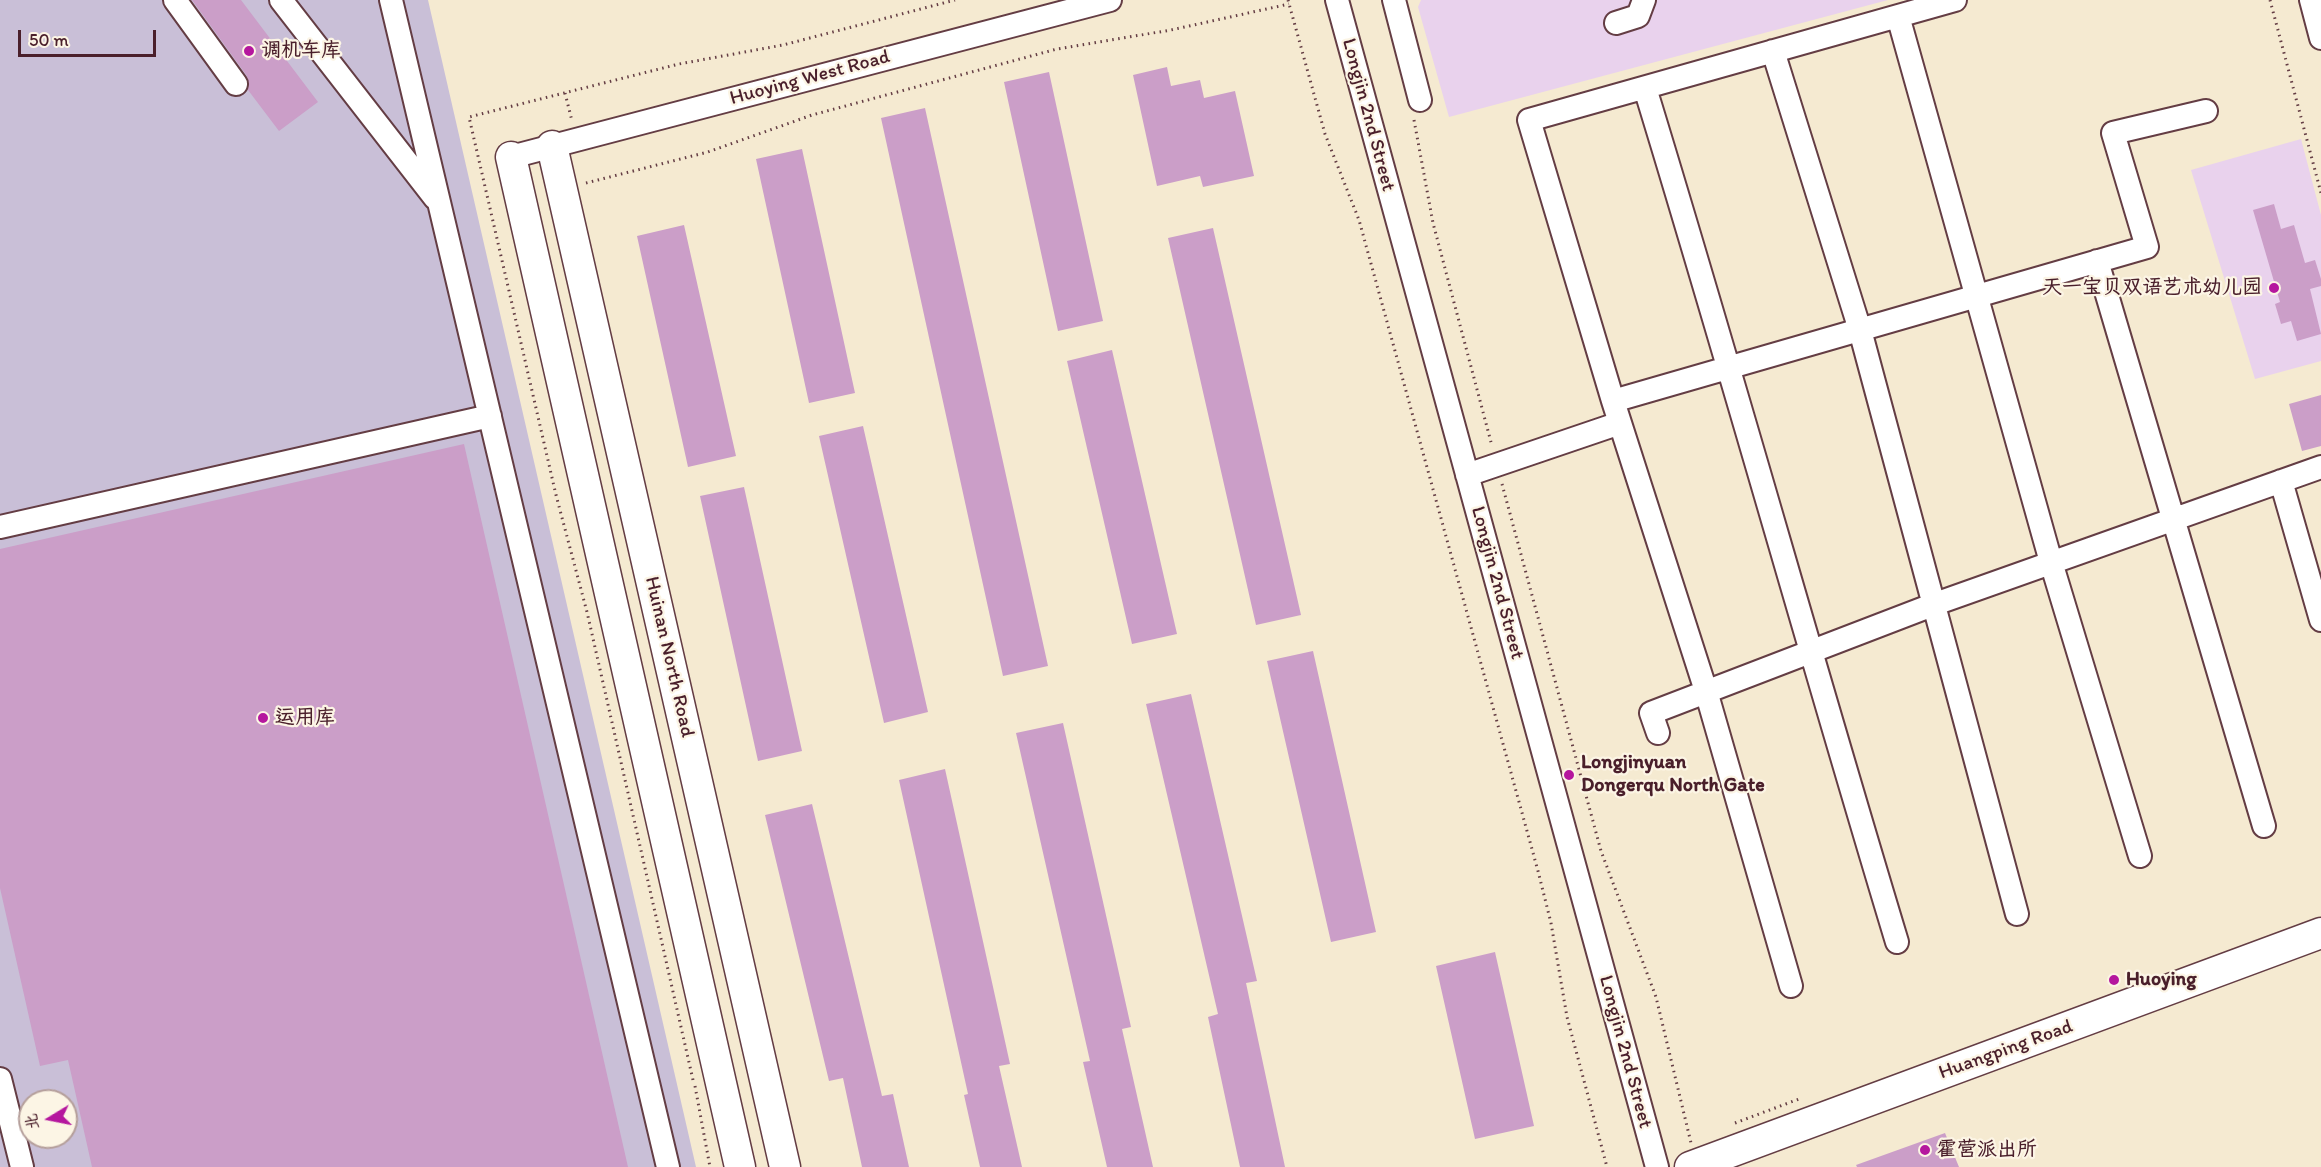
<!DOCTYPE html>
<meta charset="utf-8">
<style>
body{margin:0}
#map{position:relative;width:2321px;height:1167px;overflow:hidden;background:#f5ead1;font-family:Itim,"LXGW WenKai TC",sans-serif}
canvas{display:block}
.north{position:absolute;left:18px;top:1089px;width:60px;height:60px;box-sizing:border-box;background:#fcf5e5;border:2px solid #b59f9b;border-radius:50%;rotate:260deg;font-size:16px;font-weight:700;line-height:24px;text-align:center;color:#4a1f2b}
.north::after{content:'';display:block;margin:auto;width:21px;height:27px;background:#b5179e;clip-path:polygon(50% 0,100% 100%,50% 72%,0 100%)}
.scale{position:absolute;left:18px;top:30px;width:138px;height:27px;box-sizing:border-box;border:3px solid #4a1f2b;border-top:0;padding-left:8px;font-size:18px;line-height:21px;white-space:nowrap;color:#4a1f2b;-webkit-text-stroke:4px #fcf5e5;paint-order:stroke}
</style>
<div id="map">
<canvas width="2321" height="1167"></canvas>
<div class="north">北</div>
<div class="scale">50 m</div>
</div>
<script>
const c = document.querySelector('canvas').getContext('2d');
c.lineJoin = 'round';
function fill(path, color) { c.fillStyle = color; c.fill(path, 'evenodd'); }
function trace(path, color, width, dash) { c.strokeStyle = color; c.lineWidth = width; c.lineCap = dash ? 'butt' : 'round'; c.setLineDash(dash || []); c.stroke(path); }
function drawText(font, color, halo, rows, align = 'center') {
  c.font = font + ' Itim,"LXGW WenKai TC",sans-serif'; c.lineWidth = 4.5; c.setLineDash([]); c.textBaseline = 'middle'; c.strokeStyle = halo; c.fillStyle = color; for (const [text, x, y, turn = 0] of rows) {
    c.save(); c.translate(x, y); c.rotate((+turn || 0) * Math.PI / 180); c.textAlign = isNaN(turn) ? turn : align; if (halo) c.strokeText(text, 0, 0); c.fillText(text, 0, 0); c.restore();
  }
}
const built = new Path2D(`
 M 1421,0 L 1888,0 L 1449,117 L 1418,7 Z
 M 2301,139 L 2321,215 L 2321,361 L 2255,379 L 2191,170 Z`);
const industrial = new Path2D(`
 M 0,0 L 428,0 L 696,1167 L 0,1167 ZM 30,1101 L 66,1101 L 66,1137 L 30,1137 Z`);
const building = new Path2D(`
 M 192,0 L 241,0 L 318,102 L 279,131 L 248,90 L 247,76 Z
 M 1167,67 L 1171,86 L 1200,80 L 1204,98 L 1235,91 L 1254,176 L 1203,187 L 1200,176 L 1157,186 L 1133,75 Z
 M 1049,72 L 1103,321 L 1058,331 L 1004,82 Z
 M 925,108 L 1048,666 L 1003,676 L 881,118 Z
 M 802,149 L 855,393 L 809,403 L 756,159 Z
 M 2274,204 L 2281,229 L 2294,225 L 2305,263 L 2315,260 L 2321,279 L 2321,286 L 2310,289 L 2321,334 L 2297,341 L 2291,321 L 2281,324 L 2275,304 L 2280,302 L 2253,210 Z
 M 684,225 L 736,456 L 688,467 L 637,236 Z
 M 1213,228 L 1301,615 L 1256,625 L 1168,238 Z
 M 1112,350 L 1177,634 L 1132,644 L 1067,361 Z
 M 2321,395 L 2321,446 L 2302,451 L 2289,404 Z
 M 863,426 L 928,712 L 884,723 L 819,436 Z
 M 464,444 L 628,1167 L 92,1167 L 68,1060 L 40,1066 L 0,888 L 0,549 Z
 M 744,487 L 802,751 L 758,761 L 700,496 Z
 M 1313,651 L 1376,932 L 1331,942 L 1267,661 Z
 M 1191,694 L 1257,981 L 1246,983 L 1285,1167 L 1240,1167 L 1208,1017 L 1218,1014 L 1146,704 Z
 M 1063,723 L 1131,1027 L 1122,1029 L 1153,1167 L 1107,1167 L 1083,1062 L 1090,1061 L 1016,733 Z
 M 945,769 L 1010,1064 L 999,1066 L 1022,1167 L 980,1167 L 964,1095 L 968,1094 L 899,780 Z
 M 812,804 L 882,1096 L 893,1094 L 909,1167 L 862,1167 L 843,1078 L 829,1081 L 765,815 Z
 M 1495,952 L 1534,1126 L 1475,1139 L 1436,966 Z
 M 1945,1133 L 1959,1167 L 1857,1167 L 1856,1165 Z`);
const path = new Path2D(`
 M 1288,0 L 1325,134 L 1359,220 L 1538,871 L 1551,923 L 1567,1017 L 1607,1167
 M 2270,0 L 2321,193
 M 565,93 L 572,121
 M 1414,120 L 1433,223 L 1492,446
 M 586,183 L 708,152 L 812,115 L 1057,49 L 1171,30 L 1289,4
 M 1502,484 L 1601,851 L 1656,997 L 1691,1143
 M 693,1080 L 587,612 L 556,495 L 469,117 L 679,64 L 783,45 L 955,0
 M 695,1086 L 710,1167
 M 1735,1123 L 1799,1099`);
const minor = new Path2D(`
 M 175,0 L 236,84
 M 281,0 L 435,198
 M 391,0 L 668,1167
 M 1337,0 L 1657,1167
 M 1394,0 L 1420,100
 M 2311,0 L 2321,38
 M 1898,16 L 2051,562 L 2140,856
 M 1616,23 L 1638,16 L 1644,0
 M 1773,51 L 1860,330 L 2017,914
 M 1645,88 C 1732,372 1811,658 1897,942
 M 511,157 L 1110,0
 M 2097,261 L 2264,826
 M 1613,401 L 2147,247 L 2113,133 L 2206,111
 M 1467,475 L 1620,423
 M 2281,481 L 2321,620
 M 0,527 L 490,416
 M 1658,733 L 1651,713 L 1935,604 L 2321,467
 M 1791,986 L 1706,691 L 1613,401 L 1529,120 L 1955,0
 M 0,1079 L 22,1167`);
const major = new Path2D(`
 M 552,146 L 785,1167
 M 511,157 L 740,1167
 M 1690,1167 L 2321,933`);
const markers = [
 [249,51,6,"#b5179e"],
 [2274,288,6,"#b5179e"],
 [263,718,6,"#b5179e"],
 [1569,775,6,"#b5179e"],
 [2114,980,6,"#b5179e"],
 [1925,1150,6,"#b5179e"]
];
const poiNames = [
 ["调机车库",261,51],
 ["天一宝贝双语艺术幼儿园",2262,288,"right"],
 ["运用库",275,718],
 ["Longjinyuan",1581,763],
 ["Dongerqu North Gate",1581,786],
 ["Huoying",2126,980],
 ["霍营派出所",1937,1150]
];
const streetNames = [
 ["Huoying West Road",810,78,-15],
 ["Longjin 2nd Street",1368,115,75],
 ["Longjin 2nd Street",1497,583,75],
 ["Huinan North Road",669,657,77],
 ["Huangping Road",2006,1050,-20],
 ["Longjin 2nd Street",1625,1052,75]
];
fill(built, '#e9d2ed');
fill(industrial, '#c9bfd7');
fill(building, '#cb9ec8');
trace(minor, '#643d44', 26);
trace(major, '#643d44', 33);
trace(path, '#643d44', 3, [1.5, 4.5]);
trace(minor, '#fff', 22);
trace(major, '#fff', 30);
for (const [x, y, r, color] of markers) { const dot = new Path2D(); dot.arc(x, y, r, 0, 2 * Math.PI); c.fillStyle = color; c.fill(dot); trace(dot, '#fcf5e5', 2); }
drawText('bold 20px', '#4a1f2b', '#fcf5e5', poiNames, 'left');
drawText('20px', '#4a1f2b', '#fcf5e5', streetNames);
</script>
